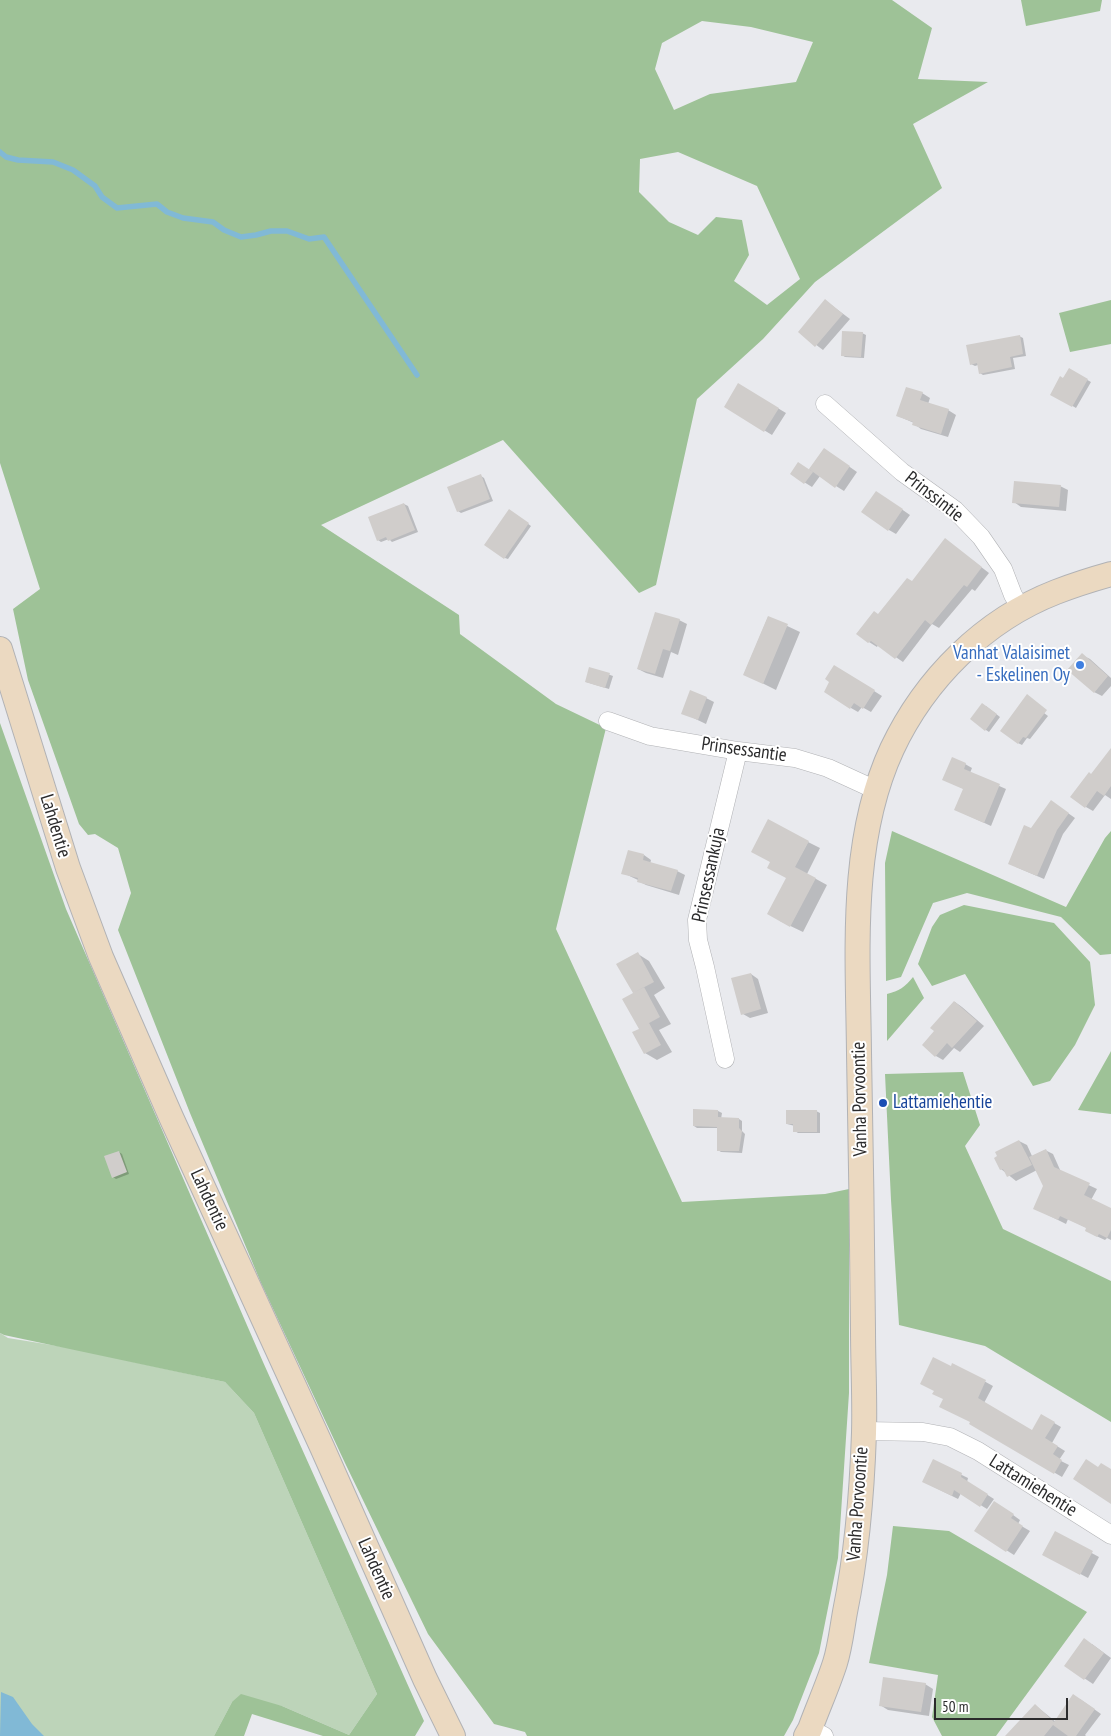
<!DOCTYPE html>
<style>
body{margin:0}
#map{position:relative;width:1111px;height:1736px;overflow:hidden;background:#e9eaee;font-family:"PT Sans Narrow",sans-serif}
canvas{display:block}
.scale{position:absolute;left:934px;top:1698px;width:134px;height:22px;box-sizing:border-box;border:2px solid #2b2b2c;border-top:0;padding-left:6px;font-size:15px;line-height:18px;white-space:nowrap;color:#2b2b2c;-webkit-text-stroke:4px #fff;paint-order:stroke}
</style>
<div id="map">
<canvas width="1111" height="1736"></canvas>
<div class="scale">50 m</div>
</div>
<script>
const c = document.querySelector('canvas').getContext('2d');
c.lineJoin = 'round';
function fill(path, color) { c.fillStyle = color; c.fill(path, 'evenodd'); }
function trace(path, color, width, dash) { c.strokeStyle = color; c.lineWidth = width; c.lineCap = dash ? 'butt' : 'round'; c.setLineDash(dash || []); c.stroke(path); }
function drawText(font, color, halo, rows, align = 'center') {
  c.font = font + ' "PT Sans Narrow",sans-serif'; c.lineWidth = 4; c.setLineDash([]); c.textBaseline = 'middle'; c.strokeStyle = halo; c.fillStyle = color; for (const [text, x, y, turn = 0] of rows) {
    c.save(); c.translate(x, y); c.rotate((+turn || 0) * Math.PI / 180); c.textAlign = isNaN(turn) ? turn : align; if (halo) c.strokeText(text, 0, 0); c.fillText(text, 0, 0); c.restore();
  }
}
const green = new Path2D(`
 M 0,1333 L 8,1338 L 70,1348 L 225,1382 L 254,1413 L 377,1694 L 349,1735 L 282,1706 L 232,1702 L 214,1736 L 0,1736 Z`);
const forest = new Path2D(`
 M 0,0 L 892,0 L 932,28 L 918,79 L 988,82 L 913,124 L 942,188 L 815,282 L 763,339 L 697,399 L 656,585 L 639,593 L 503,440 L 321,525 L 459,615 L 460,634 L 556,704 L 606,728 L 556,929 L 682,1202 L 825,1194 L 849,1189 L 849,1393 L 838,1558 L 819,1653 L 793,1720 L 784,1736 L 527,1736 L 525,1732 L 494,1724 L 428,1634 L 345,1463 L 261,1283 L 190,1113 L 118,930 L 131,893 L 118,848 L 95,834 L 88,835 L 79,824 L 28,680 L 13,609 L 40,589 L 0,463 ZM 702,21 L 751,27 L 813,42 L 796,82 L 710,94 L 674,110 L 655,69 L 662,43 ZM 678,152 L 757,186 L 800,279 L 767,305 L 734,281 L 749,255 L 742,220 L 716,217 L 698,235 L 669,222 L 639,192 L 640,159 Z
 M 1021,0 L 1102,0 L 1100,11 L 1026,26 Z
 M 1111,300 L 1111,344 L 1070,352 L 1059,313 Z
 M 0,723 L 66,909 L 263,1362 L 424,1721 L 415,1736 L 323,1736 L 252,1714 L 244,1736 L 214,1736 L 232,1702 L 241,1694 L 282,1706 L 349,1735 L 377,1694 L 254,1413 L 225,1382 L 4,1335 L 0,1333 Z
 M 892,831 L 1066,907 L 1105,838 L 1111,831 L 1111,954 L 1100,955 L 1061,917 L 967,893 L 933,903 L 901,977 L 886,981 L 885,863 Z
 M 964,905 L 1054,923 L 1090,962 L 1095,1005 L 1075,1045 L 1050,1081 L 1033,1086 L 965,974 L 932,986 L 918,964 L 932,927 L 940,915 Z
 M 913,977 L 924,998 L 887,1041 L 887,994 C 899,991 905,987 913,977 Z
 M 1111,1051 L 1111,1114 L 1078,1110 L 1110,1053 Z
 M 963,1072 L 980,1125 L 965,1146 L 1003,1229 L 1111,1281 L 1111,1422 L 985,1346 L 899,1325 L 891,1200 L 885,1074 Z
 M 893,1526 L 949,1531 L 1087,1612 L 996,1736 L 942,1736 L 932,1717 L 938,1675 L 869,1663 L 887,1575 Z`);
const water = new Path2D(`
 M 1,1692 L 13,1697 L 32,1724 L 44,1736 L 0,1736 Z`);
const shadow = new Path2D(`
 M 826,301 L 850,319 L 823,350 L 799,332 Z
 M 862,333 L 866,335 L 864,358 L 845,357 L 842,355 Z
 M 1019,336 L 1023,338 L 1026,356 L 1013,358 L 1015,369 L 983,375 L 980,373 L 978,365 L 975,366 L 971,364 Z
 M 1069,370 L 1091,382 L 1076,408 L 1052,394 Z
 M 739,385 L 786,413 L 772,435 L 726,407 Z
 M 922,393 L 930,398 L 928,404 L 948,410 L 956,415 L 948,437 L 921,429 L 914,424 L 914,423 L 898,416 Z
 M 824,449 L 857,472 L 844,491 L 820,476 L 812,487 L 791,474 L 809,470 Z
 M 481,476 L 484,478 L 493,501 L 461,513 L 458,511 Z
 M 1060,486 L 1068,490 L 1066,511 L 1021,507 L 1014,502 Z
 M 884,497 L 910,515 L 896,534 L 889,530 Z
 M 404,504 L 408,506 L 418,532 L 392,542 L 389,539 L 381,542 L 378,540 Z
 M 513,513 L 531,526 L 508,559 L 505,558 Z
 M 946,540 L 989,573 L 975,591 L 972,589 L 939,628 L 932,624 L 903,662 L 878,645 L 877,647 L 869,642 L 878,615 L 912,582 Z
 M 768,617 L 800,632 L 776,690 L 744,674 Z
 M 679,620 L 687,624 L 678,655 L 671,652 L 663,678 L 646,673 L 638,669 Z
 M 1082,655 L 1090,659 L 1111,678 L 1111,686 L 1102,696 L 1094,692 Z
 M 590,668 L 613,676 L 609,689 L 586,682 Z
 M 842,671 L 882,696 L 871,712 L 862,707 L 858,712 L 851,708 Z
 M 706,698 L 714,702 L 706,724 L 683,713 Z
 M 1028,701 L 1048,716 L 1030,739 L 1027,738 L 1022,745 L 1018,743 Z
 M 986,706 L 1000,717 L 989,732 L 986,730 Z
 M 1111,761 L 1111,799 L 1105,795 L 1093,811 L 1086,807 L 1092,775 Z
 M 965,764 L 972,768 L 970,773 L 1006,789 L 991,826 L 956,810 L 964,789 L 944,780 Z
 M 1058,806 L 1075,818 L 1063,834 L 1044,879 L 1016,867 Z
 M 808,842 L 820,848 L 807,874 L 827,885 L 803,932 L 780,921 L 788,878 Z
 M 644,855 L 651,860 L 650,864 L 677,871 L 685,875 L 679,895 L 646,885 L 638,881 L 638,880 L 623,873 Z
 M 638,954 L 649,961 L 665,988 L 654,995 L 671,1024 L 659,1030 L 672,1052 L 657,1060 L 645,1053 L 635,993 Z
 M 751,974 L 758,979 L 768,1013 L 750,1018 L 743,1014 Z
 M 955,1002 L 962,1007 L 984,1026 L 960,1052 L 954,1048 L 943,1060 L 936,1056 L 935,1031 Z
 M 694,1110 L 718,1111 L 722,1113 L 721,1119 L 739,1119 L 742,1121 L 742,1131 L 745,1134 L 742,1153 L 721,1152 L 718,1150 L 718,1128 L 697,1128 L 694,1126 Z
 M 816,1111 L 820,1113 L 820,1133 L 798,1133 L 795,1131 L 795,1126 L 787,1124 Z
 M 1019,1141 L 1027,1145 L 1032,1156 L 1045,1150 L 1053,1154 L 1061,1172 L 1097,1189 L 1091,1200 L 1111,1209 L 1111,1240 L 1107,1238 L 1105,1240 L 1094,1235 L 1087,1228 L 1068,1219 L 1066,1224 L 1042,1212 L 1044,1186 L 1037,1170 L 1016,1181 L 1001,1169 Z
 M 119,1152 L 122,1154 L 129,1174 L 116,1179 L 113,1177 Z
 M 953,1364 L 993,1386 L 984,1403 L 1032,1432 L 1042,1416 L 1061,1427 L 1052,1443 L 1065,1451 L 1059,1460 L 1069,1465 L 1062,1477 L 971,1424 L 972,1422 L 944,1399 Z
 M 933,1461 L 968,1478 L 967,1482 L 994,1499 L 987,1509 L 961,1493 L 958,1499 L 930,1485 Z
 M 1002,1507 L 1020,1520 L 1018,1524 L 1030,1531 L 1014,1555 L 976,1531 Z
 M 1055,1533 L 1099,1557 L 1088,1578 L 1043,1554 Z
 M 1092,1644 L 1111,1658 L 1093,1684 L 1066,1666 Z
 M 925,1684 L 933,1689 L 929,1716 L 888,1710 L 880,1705 Z
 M 1080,1699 L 1101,1714 L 1085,1735 L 1086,1736 L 1006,1736 L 1035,1705 L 1056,1722 Z`);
const stream = new Path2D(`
 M 0,152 L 6,157 L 18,160 L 53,162 L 73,170 L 95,186 L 102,197 L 117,208 L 157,204 L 167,212 L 183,218 L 213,222 L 224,230 L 241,237 L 256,235 L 271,231 L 287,231 L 309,239 L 324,237 L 417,375`);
const building = new Path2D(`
 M 825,299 L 843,314 L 815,347 L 798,332 Z
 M 842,331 L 863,332 L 861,357 L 841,356 Z
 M 1020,335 L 1023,354 L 1010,357 L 1012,367 L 979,374 L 977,363 L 970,365 L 966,345 Z
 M 1069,368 L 1088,379 L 1072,407 L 1050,395 L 1060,376 L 1063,378 Z
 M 738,383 L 779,408 L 764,432 L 724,407 Z
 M 906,387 L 923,392 L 920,400 L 949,409 L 941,434 L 912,425 L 913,422 L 896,416 Z
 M 824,448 L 850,466 L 835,488 L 809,469 Z
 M 798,462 L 813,472 L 804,484 L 790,474 Z
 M 481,474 L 490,499 L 457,512 L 447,487 Z
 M 1014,481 L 1061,485 L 1059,507 L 1012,503 Z
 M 876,491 L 903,509 L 888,531 L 861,512 Z
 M 404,503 L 415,530 L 388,541 L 386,537 L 377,541 L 368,517 Z
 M 509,509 L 529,523 L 504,559 L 484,545 Z
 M 945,538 L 982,567 L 967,587 L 964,585 L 931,625 L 925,620 L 895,659 L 871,641 L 868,643 L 856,634 L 874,611 L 878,614 L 907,578 L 912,581 Z
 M 655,612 L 680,619 L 670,651 L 663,649 L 655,674 L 637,669 Z
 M 768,616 L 788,624 L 763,684 L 743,675 Z
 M 1082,653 L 1108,676 L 1094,693 L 1067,670 Z
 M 834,665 L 875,690 L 863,709 L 854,703 L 850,709 L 824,692 L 829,682 L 825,679 Z
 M 589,667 L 610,673 L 605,688 L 585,682 Z
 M 690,690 L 707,697 L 698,720 L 681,714 Z
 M 1027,694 L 1047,710 L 1026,738 L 1023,737 L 1018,744 L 1000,731 Z
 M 982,703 L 997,714 L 985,731 L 970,719 Z
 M 1111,748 L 1111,786 L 1104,796 L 1097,791 L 1085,808 L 1070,797 L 1089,772 L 1091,774 Z
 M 952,757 L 966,763 L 964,769 L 1000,784 L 984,823 L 954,810 L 963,789 L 942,780 Z
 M 1051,800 L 1069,813 L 1057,830 L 1037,876 L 1008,864 L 1024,825 L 1031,828 Z
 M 768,819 L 809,841 L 795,867 L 816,878 L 790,927 L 767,914 L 786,878 L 767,868 L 770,862 L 751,852 Z
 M 628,850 L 644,854 L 643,860 L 678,870 L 671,891 L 637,882 L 638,878 L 621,874 Z
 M 638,952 L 654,982 L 633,993 L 616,964 Z
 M 751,973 L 761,1009 L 741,1015 L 731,978 Z
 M 644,987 L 660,1017 L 640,1028 L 649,1023 L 661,1045 L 644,1054 L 632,1032 L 639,1029 L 622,999 Z
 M 954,1001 L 977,1021 L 952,1048 L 947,1043 L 935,1057 L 922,1045 L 934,1031 L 930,1028 Z
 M 693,1109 L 718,1110 L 718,1117 L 739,1118 L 739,1128 L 742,1131 L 739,1151 L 717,1151 L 717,1127 L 693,1126 Z
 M 786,1110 L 817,1110 L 817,1132 L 793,1132 L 793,1124 L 786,1124 Z
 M 1019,1140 L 1032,1165 L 1007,1177 L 1003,1169 L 1000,1170 L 994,1158 L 997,1156 L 995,1152 Z
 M 1046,1149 L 1054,1167 L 1090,1183 L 1084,1195 L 1111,1208 L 1111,1230 L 1107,1238 L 1099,1234 L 1097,1237 L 1085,1231 L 1086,1228 L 1060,1216 L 1058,1220 L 1033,1209 L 1043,1186 L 1029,1157 Z
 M 119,1151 L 127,1172 L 112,1178 L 104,1156 Z
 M 933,1357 L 951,1366 L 952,1363 L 986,1380 L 978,1398 L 1032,1430 L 1041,1414 L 1055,1422 L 1045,1438 L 1058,1446 L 1053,1454 L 1062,1460 L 1054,1474 L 969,1424 L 970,1422 L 939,1407 L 943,1399 L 932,1394 L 934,1391 L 920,1384 Z
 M 933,1459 L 962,1473 L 961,1477 L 988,1494 L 980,1507 L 954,1490 L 952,1496 L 922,1482 Z
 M 1086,1459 L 1098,1467 L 1101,1463 L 1111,1469 L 1111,1504 L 1073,1479 Z
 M 994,1501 L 1014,1514 L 1011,1518 L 1023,1526 L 1006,1552 L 974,1531 Z
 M 1055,1531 L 1093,1551 L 1080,1575 L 1042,1555 Z
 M 1084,1638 L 1104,1653 L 1084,1680 L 1064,1666 Z
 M 883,1677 L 926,1683 L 921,1712 L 879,1706 Z
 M 1073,1694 L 1095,1709 L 1076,1736 L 1068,1736 L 1053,1725 L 1044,1736 L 1005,1736 L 1035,1704 L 1054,1722 Z`);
const street = new Path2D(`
 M 825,404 L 902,472 L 955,510 L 981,537 L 1003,569 L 1013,595 L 1021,609
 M 608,721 L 650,736 L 738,751 L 795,758 L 828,768 L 876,790
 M 725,1059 L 705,967 L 698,940 L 697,920 L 738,751
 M 864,1431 L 923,1432 L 950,1437 L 978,1451 L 1111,1535
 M 810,1729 L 824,1736`);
const secondary = new Path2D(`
 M 0,649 L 68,868 L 101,957 L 171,1117 L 322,1447 L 425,1679 L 453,1736
 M 806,1736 L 810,1729 C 818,1707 828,1685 835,1663 C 840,1647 842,1629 845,1612 C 857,1553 862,1493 864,1433 C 865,1399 863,1364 863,1330 C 862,1238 861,1145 859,1053 C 858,953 849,842 892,749 C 925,679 984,620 1056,592 C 1074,585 1093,579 1111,574`);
const markers = [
 [1080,665,5,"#3f7fe0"],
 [883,1103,5,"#1a4fb4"]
];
const streetNames = [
 ["Prinssintie",934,497,38],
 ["Prinsessantie",744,750,8],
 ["Lahdentie",55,826,73],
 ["Prinsessankuja",709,875,-78],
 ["Vanha Porvoontie",860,1099,-91],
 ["Lahdentie",209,1200,65],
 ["Lattamiehentie",1033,1486,32],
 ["Vanha Porvoontie",858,1504,-86],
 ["Lahdentie",376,1569,66]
];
const shopNames = [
 ["Vanhat Valaisimet",1070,654],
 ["- Eskelinen Oy",1070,676]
];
const transitNames = [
 ["Lattamiehentie",893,1103]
];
fill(green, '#bdd4b9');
fill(forest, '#9ec297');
fill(water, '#81b9d6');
fill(shadow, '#0003');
trace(stream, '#81b9d6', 5.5);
fill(building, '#d0cdcb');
trace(street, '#b1b2b5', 19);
trace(secondary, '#b1b2b5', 26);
trace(street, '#fff', 18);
trace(secondary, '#ebd9c1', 24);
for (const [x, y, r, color] of markers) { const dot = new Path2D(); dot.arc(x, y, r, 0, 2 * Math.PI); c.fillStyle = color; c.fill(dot); trace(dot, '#fff', 2); }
drawText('19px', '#2b2b2c', '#fff', streetNames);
drawText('19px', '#366cbe', '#fff', shopNames, 'right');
drawText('19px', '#164399', '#fff', transitNames, 'left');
</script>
